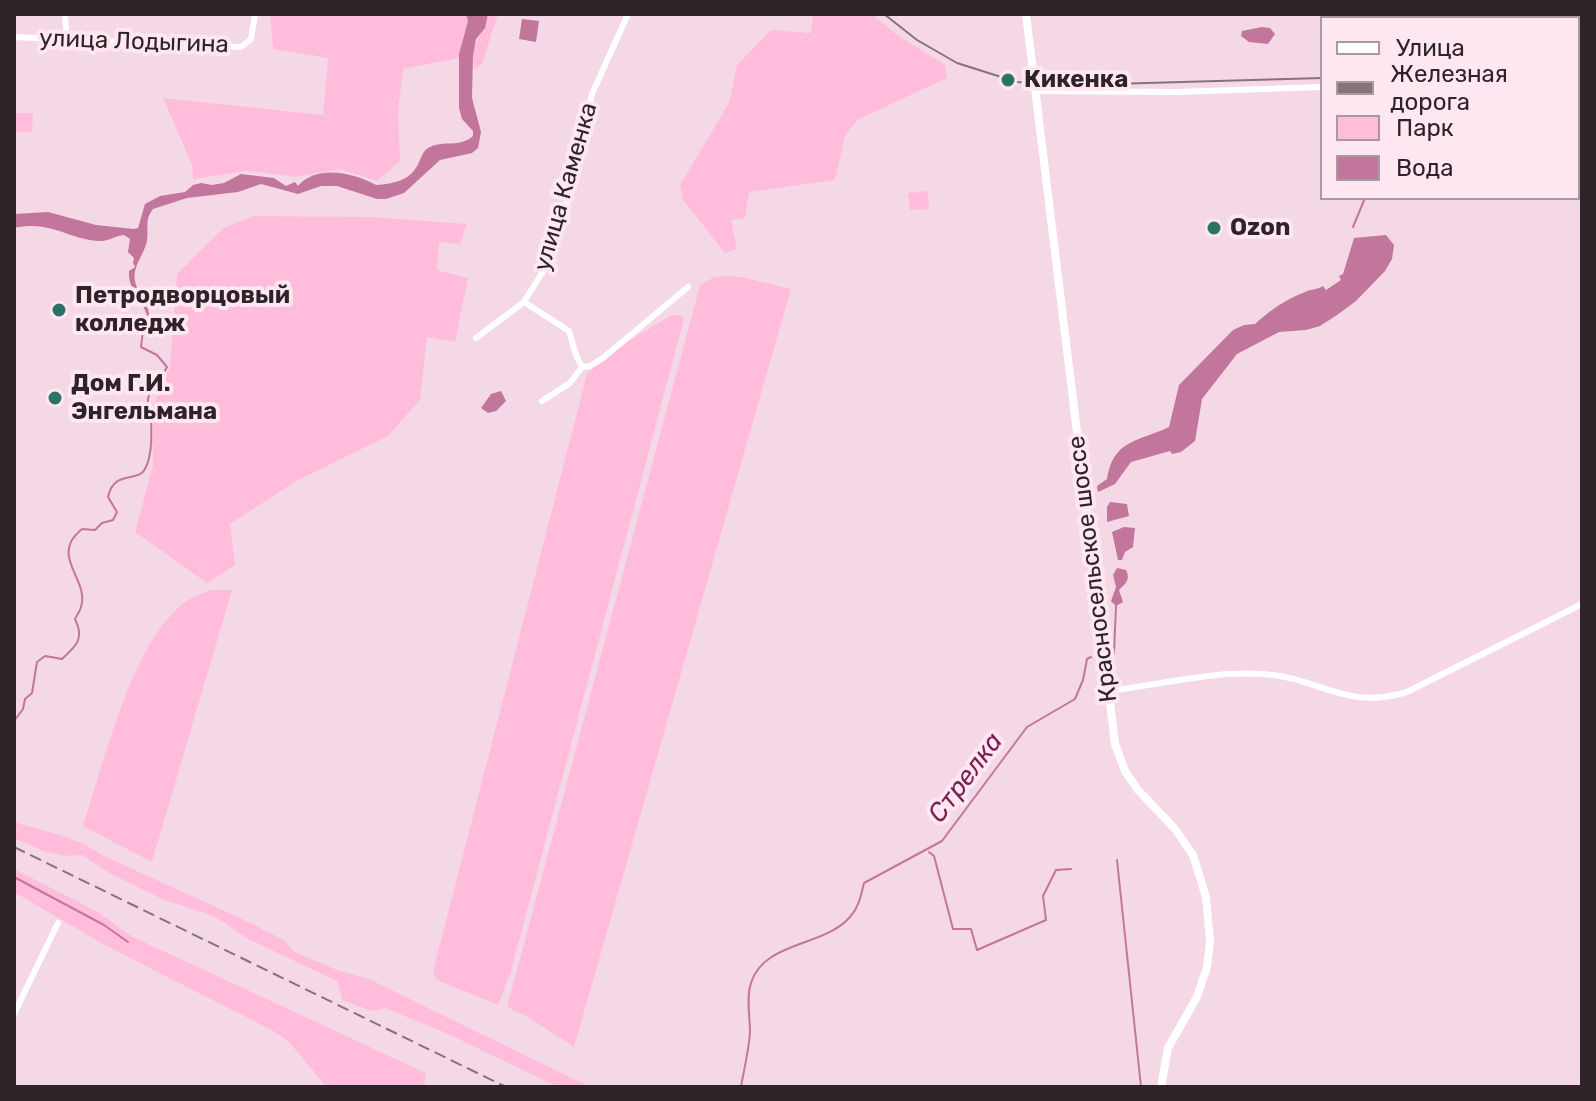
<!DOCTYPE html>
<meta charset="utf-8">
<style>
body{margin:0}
#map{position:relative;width:1596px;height:1101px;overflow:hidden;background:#f5d8e5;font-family:Rubik,sans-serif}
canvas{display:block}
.frame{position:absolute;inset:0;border:16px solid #2e2328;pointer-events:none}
.legend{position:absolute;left:1320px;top:16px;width:260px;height:184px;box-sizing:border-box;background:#ffe7f1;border:2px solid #ab99a1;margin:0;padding:10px 14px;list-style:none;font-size:24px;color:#2e2328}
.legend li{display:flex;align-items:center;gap:16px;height:40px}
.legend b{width:40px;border:2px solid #ab99a1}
</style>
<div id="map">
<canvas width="1596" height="1101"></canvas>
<div class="frame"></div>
<ul class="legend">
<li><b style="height:10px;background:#fff"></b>Улица</li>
<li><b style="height:10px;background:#85727b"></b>Железная дорога</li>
<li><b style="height:22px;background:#ffbddb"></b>Парк</li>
<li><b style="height:22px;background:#c2769b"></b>Вода</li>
</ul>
</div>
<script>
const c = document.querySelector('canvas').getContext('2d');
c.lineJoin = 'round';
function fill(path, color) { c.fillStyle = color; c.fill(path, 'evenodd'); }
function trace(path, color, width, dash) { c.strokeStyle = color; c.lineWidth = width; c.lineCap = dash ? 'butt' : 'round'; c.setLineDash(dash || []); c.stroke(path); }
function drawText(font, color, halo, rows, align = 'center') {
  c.font = font + ' Rubik,sans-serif'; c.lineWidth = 8; c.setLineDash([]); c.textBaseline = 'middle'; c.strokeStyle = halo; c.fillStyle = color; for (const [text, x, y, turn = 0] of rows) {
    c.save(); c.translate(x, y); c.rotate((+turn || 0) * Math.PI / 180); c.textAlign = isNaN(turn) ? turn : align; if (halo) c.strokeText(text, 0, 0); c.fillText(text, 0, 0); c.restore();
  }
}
const green = new Path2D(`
 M 270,14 L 466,14 L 468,21 L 459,58 L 403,69 L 398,112 L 400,161 L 377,181 L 340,169 L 297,177 L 247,171 L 193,179 L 192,165 L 163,98 L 323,115 L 328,58 L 273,49 Z
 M 488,14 L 498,14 L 482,64 L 475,69 C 468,45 484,35 488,14 Z
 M 813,14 L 872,14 L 896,34 L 945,65 L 947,78 L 857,120 L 845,136 L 835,180 L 749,192 L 745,218 L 731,220 L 737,249 L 725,253 L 683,200 L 680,185 L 729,103 L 737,65 L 771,30 L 811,33 Z
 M 14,113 L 33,113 L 32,132 L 14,132 Z
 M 928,191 L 929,209 L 910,210 L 908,193 Z
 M 253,216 L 371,217 L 467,224 L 460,244 L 439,242 L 437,270 L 468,278 L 455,342 L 427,337 L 420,400 L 388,436 L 298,480 L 230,524 L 235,565 L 207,583 L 135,532 L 153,465 L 152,408 L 170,367 L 177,274 L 224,228 Z
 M 725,276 L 742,277 L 791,289 L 574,1047 L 526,1016 L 507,1007 L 700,285 L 714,277 Z
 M 672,315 L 679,315 L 684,319 L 511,971 L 498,1005 L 437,980 L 433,971 L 587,374 L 614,350 Z
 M 211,590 L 232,590 L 152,862 L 83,826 C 104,763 132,638 188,600 C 195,595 204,593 211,590 Z
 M 14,822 L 63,836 L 86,845 L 102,855 L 253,924 L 285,941 L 294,952 L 337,970 L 369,979 L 590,1087 L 558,1087 L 448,1034 L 385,1008 L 371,1011 L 342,1000 L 337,981 L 248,939 L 214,916 L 162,899 L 109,873 L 82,855 L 64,856 L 43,851 L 14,838 Z
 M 14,869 L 98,912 L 131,936 L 426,1073 L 424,1083 L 429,1087 L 325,1085 L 288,1041 L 275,1032 L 103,944 L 14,892 Z`);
const water = new Path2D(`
 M 466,14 L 488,14 L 485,28 L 476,39 L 473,56 L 472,98 L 481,132 L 478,148 L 472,153 L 440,160 L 404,193 L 386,199 L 377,199 L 337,186 L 321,186 L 298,194 L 261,184 L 238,192 L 187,198 L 153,209 C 144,221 149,227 147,240 C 145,254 132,266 135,281 C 137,294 149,300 149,315 L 152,318 L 143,333 L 141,330 L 147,315 C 141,298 128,290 129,271 L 135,267 L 133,263 L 134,258 L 128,252 L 130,239 L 124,235 C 115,236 107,242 98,241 C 66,238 49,220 14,228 L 14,214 L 48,212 L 96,225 L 134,229 L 138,228 L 145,204 L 160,196 L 185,192 L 193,185 L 201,183 L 212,185 L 224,183 L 241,174 L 274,178 L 286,186 L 295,182 L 298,186 C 317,164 354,173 376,185 C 394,184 412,180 419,162 C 422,156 423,150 430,147 C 444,140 460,148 473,136 L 473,131 L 462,119 L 459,108 L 459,54 L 468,21 Z
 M 522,19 L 539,21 L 536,42 L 519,39 Z
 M 1262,27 L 1270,28 L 1275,34 L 1268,44 L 1249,42 L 1241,36 L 1242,31 Z
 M 1386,235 L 1394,245 L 1392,259 L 1385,271 L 1356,301 L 1337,315 L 1320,326 L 1306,330 L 1279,332 L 1237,354 L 1202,399 L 1195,441 L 1181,452 L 1172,454 L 1170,451 L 1131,462 L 1115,484 L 1098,492 L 1097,486 L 1107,479 C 1113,440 1137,442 1169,427 L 1179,385 L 1233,330 L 1244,325 L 1255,324 C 1272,309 1283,301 1305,292 C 1311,289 1317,290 1323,286 L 1326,290 L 1341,280 L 1339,276 L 1343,274 L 1354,238 Z
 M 501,391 L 506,401 L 496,411 L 488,413 L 481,408 L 491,394 Z
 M 1110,502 L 1127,504 L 1129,516 L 1107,522 L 1107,507 Z
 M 1124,527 L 1135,528 L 1133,547 L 1125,552 L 1122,560 L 1118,560 L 1112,532 Z
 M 1117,568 L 1126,570 C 1131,580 1125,584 1119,590 L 1123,602 L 1116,606 L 1111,601 L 1116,587 L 1113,575 Z`);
const stream = new Path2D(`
 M 1502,18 L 1505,14
 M 1353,227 L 1365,198
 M 1111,655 L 1114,654 L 1116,606
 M 14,721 L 23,709 L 25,699 L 32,693 L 37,662 L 45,656 L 62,659 C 76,646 85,639 75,619 C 77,615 80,611 81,607 C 90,579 48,556 82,529 L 95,530 L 102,523 L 113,520 L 117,512 L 108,497 C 114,469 138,483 145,469 C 153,455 152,427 150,412 C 149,404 147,407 148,399 C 151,382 161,380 167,367 L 157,355 L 141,347 L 143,331
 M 929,852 L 934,856 L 953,929 L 971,929 L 977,950 L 1046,920 L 1043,896 L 1056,870 L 1071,869
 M 1117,860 L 1141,1087
 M 14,877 L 104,925 L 128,942
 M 741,1087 C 744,1069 749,1050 750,1032 C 750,1017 746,998 751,983 C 764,941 824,947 850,917 C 859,907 861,895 864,883 L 942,841 L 1027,727 L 1075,699 L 1083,680 L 1087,659 L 1091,657`);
const street = new Path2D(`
 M 65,14 L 67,40
 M 1411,14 L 1411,18
 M 14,37 L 241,47 L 251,39 L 255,14
 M 1035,91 L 1178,92 L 1322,87
 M 524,302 L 569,331 L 576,355 L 582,367
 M 476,338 L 524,302 L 550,260 L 575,173 L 592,94 L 628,14
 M 542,401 L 570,383 L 582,367 L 590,366 L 603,358 L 688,287
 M 1108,691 C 1158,685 1211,671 1262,674 C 1320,677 1343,711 1407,692 L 1582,604
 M 14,1014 L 58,923`);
const secondary = new Path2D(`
 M 1026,14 L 1115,744 L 1125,771 L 1138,790 L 1175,829 L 1193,855 L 1206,897 L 1210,941 L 1207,967 L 1197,997 L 1168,1048 L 1161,1087`);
const tram = new Path2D(`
 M 884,14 L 917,40 L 957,63 L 1017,82 L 1077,85 L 1322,78
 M 1578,66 L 1582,66`);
const rail = new Path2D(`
 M 14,847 L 506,1087`);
const markers = [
 [1008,80,8,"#2d7266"],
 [1214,228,8,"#2d7266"],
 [59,310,8,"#2d7266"],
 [55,398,8,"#2d7266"]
];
const streetNames = [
 ["улица Лодыгина",134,42,2],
 ["улица Каменка",566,187,-74],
 ["Красносельское шоссе",1093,569,-97]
];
const poiNames = [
 ["Кикенка",1024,80],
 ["Ozon",1230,228],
 ["Петродворцовый",75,296],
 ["колледж",75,324],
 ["Дом Г.И.",71,384],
 ["Энгельмана",71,412]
];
const waterNames = [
 ["Стрелка",966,778,-53]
];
fill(green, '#ffbddb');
fill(water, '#c2769b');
trace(stream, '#c2769b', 2);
trace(street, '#fff', 6);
trace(secondary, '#fff', 8);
trace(tram, '#85727b', 2);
trace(rail, '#85727b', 2, [12, 6]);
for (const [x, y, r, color] of markers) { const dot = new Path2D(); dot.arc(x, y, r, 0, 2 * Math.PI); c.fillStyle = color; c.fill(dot); trace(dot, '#ffe7f1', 3); }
drawText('24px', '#2e2328', '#ffe7f1', streetNames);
drawText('bold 24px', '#2e2328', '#ffe7f1', poiNames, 'left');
drawText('italic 26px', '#7a1f53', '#ffe7f1', waterNames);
</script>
